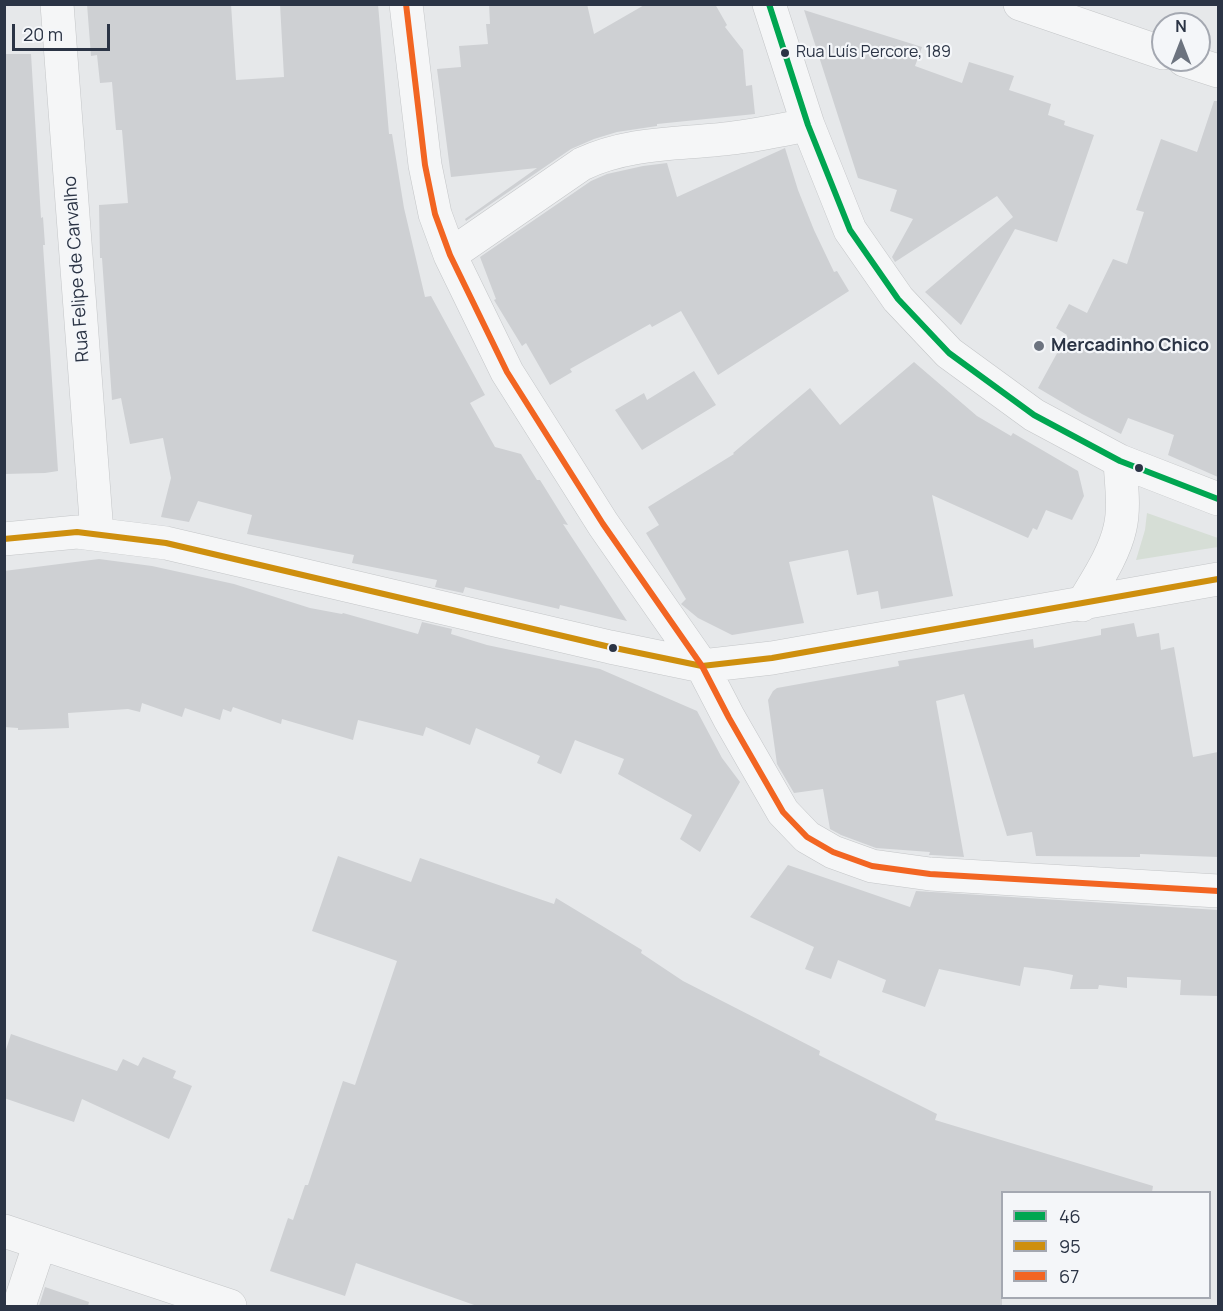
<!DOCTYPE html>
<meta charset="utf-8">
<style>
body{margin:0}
#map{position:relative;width:1223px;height:1311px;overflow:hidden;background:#e6e8ea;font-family:Manrope,sans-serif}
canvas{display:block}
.frame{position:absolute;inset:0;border:6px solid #2b3445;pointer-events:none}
.legend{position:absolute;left:1001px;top:1191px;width:210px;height:108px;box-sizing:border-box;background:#f4f6f9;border:2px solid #a4a8b1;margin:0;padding:8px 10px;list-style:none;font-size:18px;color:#2b3445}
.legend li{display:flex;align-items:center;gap:12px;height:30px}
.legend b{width:30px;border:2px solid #a4a8b1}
.north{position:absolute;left:1151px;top:12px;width:60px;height:60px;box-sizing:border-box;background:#f4f6f9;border:2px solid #a4a8b1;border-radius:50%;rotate:0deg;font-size:16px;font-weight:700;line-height:24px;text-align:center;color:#2b3445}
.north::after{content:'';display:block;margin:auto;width:21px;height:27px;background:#6c737f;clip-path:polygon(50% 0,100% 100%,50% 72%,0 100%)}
.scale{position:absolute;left:12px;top:24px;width:98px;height:27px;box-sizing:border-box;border:3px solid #2b3445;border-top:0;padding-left:8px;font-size:18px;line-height:21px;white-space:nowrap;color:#2b3445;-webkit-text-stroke:4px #f4f6f9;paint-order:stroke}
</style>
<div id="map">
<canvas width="1223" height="1311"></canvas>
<div class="frame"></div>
<ul class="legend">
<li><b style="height:8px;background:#00a651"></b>46</li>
<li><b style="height:8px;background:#ce8f0e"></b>95</li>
<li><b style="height:8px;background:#f26522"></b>67</li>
</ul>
<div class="north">N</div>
<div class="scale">20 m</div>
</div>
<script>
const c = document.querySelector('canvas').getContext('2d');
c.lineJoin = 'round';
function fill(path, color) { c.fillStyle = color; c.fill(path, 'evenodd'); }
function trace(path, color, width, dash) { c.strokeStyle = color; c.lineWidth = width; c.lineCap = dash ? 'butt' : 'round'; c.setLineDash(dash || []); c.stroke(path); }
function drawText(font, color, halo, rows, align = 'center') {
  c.font = font + ' Manrope,sans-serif'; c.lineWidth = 4.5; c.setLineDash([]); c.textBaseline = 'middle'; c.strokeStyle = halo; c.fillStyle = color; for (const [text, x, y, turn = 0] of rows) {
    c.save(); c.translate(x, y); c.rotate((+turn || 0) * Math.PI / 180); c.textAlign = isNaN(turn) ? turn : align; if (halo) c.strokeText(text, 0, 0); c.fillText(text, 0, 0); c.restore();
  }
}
const green = new Path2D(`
 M 1147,513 L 1218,538 L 1218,547 L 1136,560 L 1145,530 Z`);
const building = new Path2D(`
 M 87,4 L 231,4 L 236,80 L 284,77 L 280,4 L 378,4 L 389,134 L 392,134 L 404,208 L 425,297 L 431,296 L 485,395 L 470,403 L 495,447 L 521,454 L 537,480 L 540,480 L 568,525 L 563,524 L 627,621 L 560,605 L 559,609 L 465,587 L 463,593 L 435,587 L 437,580 L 352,563 L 354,555 L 247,534 L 252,515 L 198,501 L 189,522 L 161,517 L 171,478 L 163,438 L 130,444 L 121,398 L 112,400 L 102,258 L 100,258 L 99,205 L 128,203 L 122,130 L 116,130 L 112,82 L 100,83 L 97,55 L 91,56 Z
 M 489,4 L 587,4 L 594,34 L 646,4 L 715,4 L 727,25 L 725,27 L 743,50 L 746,86 L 752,85 L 755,114 L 657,124 L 657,126 L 617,132 L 594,139 L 571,149 L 466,221 L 465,219 L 537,168 L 451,177 L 437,69 L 461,67 L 459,46 L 488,44 L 486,24 L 490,24 Z
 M 804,10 L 922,47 L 915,66 L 962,83 L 969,62 L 1014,76 L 1009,90 L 1051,104 L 1048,115 L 1065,121 L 1064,125 L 1094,135 L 1057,242 L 1015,229 L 961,325 L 925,292 L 1013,217 L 997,196 L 895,262 L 892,257 L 913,219 L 890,211 L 897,190 L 858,178 Z
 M 6,54 L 31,54 L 41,218 L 43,217 L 45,245 L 43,245 L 58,471 L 45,473 L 4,474 Z
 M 1214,101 L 1218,101 L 1218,477 L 1168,455 L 1174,435 L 1128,418 L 1121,434 L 1082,414 L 1038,388 L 1067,335 L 1056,328 L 1069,304 L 1087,313 L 1113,259 L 1127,264 L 1144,212 L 1136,210 L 1161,139 L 1197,152 Z
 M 785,148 L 798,190 L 814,230 L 834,272 L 837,271 L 849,291 L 718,375 L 681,311 L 652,327 L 650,324 L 570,369 L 572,372 L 550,385 L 526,343 L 522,346 L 494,300 L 496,299 L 480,257 L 591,181 L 607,174 L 643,166 L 667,163 L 677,197 Z
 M 914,362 L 977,416 L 1011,436 L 1013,433 L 1078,471 L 1084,496 L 1072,520 L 1046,510 L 1037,530 L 1033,528 L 1028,538 L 932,495 L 953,596 L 881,609 L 878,591 L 857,595 L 848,550 L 789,562 L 804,623 L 732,635 L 698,618 L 681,604 L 686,599 L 646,533 L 659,525 L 648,507 L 734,454 L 733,453 L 810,388 L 840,425 Z
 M 694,371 L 716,405 L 642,450 L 615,410 L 644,393 L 647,400 Z
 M 99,559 L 152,566 L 234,584 L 310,608 L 342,614 L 343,613 L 418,634 L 422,622 L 452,629 L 451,634 L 487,645 L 600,669 L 697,711 L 722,758 L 740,782 L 700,852 L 680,839 L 692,815 L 618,774 L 624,759 L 575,740 L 561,774 L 537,763 L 540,756 L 476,728 L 470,745 L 426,727 L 423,736 L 358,720 L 353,740 L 282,719 L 281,724 L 233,707 L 231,712 L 223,709 L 220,720 L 185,708 L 182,717 L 142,703 L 140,712 L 128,709 L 68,713 L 69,728 L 18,730 L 18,728 L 4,727 L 4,571 Z
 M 1134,623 L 1137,637 L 1159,633 L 1161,650 L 1174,647 L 1193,757 L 1218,752 L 1218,857 L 1140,854 L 1140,857 L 1036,856 L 1032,832 L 1007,836 L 964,694 L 936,701 L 964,857 L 932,855 L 929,855 L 930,852 L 876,848 L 841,835 L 830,829 L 823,789 L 794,793 L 777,764 L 768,700 L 773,691 L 777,688 L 899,666 L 898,661 L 1033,639 L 1034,648 L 1101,635 L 1101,629 Z
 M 338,856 L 411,882 L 420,858 L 554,904 L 556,898 L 642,950 L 641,953 L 683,981 L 820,1051 L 819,1055 L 937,1114 L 935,1120 L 1153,1186 L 1152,1192 L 1002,1192 L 1002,1306 L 477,1306 L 356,1263 L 345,1296 L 270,1271 L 288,1218 L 293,1220 L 305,1185 L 308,1185 L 343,1081 L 355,1085 L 397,961 L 312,931 Z
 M 788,865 L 910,907 L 916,891 L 1218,910 L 1218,996 L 1180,995 L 1181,980 L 1127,977 L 1127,988 L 1099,985 L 1098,989 L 1070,989 L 1073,975 L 1048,970 L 1024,967 L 1020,986 L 939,969 L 925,1007 L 882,992 L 886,980 L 838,960 L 831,979 L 805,969 L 814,947 L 750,917 Z
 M 11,1034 L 117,1071 L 123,1059 L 138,1066 L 143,1057 L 176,1071 L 173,1078 L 192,1086 L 169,1139 L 82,1099 L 74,1122 L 4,1098 L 4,1056 Z
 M 45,1287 L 89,1302 L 88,1306 L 39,1306 Z`);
const minor = new Path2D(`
 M 57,4 L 97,533
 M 406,4 L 425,165 L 435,214 L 450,255 L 507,372 L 603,524 L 702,666 L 729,718 L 783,812 L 807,837 L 833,852 L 872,866 L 930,874 L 1218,891
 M 769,4 L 808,125 L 850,230 L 898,299 L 949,353 L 1034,415 L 1120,461 L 1218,499
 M 1020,4 L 1163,53
 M 1184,60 L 1218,71
 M 450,255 L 582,164 C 633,140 686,145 740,137 C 763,134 785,129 808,125
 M 4,539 L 77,532 L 166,543 L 610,647 L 702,666 L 772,658 L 1218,579
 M 1082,605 C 1096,581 1114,555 1120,528 C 1125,507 1121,482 1120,461
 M 4,1231 L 230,1306
 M 19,1306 L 40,1243`);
const bus1 = new Path2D(`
 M 769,4 L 808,125 L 850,230 L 898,299 L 949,353 L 1034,415 L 1120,461 L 1218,499`);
const bus2 = new Path2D(`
 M 4,539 L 77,532 L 166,543 L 610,647 L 702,666 L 772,658 L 1218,579`);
const bus3 = new Path2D(`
 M 406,4 L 425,165 L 435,214 L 450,255 L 507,372 L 603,524 L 702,666 L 729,718 L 783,812 L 807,837 L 833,852 L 872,866 L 930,874 L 1218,891`);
const markers = [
 [785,53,5,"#2b3445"],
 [1039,346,6,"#6c737f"],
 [1139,468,5,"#2b3445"],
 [613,648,5,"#2b3445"]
];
const busNames = [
 ["Rua Luís Percore, 189",796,53]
];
const streetNames = [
 ["Rua Felipe de Carvalho",77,269,-94]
];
const poiNames = [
 ["Mercadinho Chico",1051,346]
];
fill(green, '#d6ded6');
fill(building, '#ced0d3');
trace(minor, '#c4c6c8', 34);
trace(minor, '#f5f6f7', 33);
trace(bus1, '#00a651', 6);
trace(bus2, '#ce8f0e', 6);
trace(bus3, '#f26522', 6);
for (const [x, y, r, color] of markers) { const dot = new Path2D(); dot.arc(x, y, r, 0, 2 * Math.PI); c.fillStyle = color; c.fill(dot); trace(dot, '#f4f6f9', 2); }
drawText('16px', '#2b3445', '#f4f6f9', busNames, 'left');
drawText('18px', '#2b3445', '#f4f6f9', streetNames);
drawText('bold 18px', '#2b3445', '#f4f6f9', poiNames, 'left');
</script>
